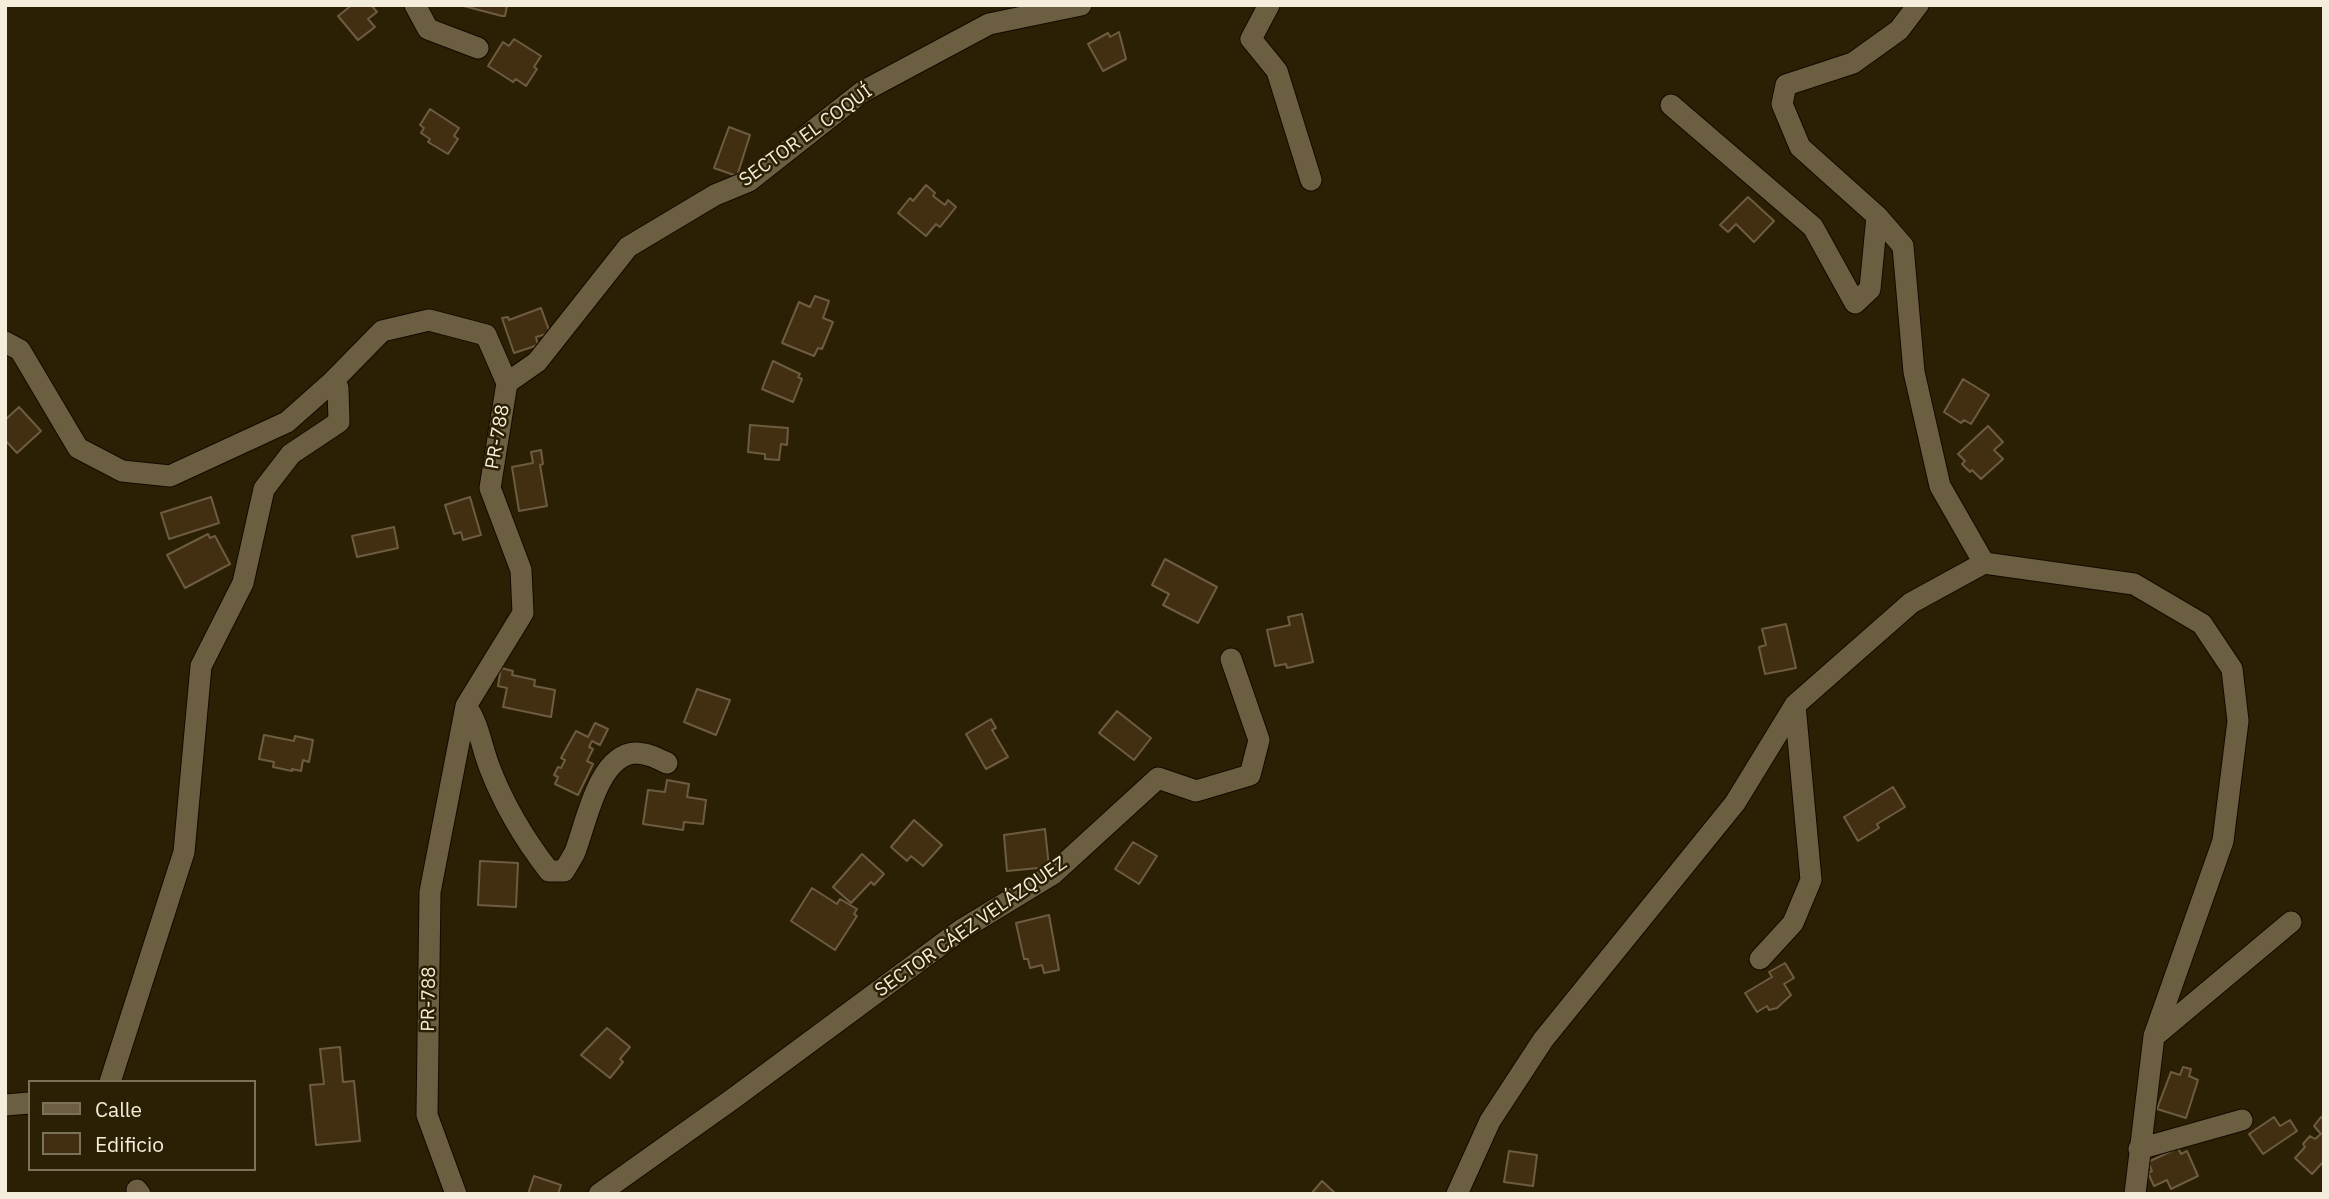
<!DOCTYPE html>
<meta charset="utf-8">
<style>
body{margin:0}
#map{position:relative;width:2329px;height:1199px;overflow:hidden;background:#2c2004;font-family:"IBM Plex Sans",sans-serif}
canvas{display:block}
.frame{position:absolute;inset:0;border:7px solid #f4eddc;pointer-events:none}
.legend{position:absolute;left:28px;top:1080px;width:228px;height:91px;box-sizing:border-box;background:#2c2004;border:2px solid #7c725a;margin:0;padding:9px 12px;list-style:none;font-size:21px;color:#f4eddc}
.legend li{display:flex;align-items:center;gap:14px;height:35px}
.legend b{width:35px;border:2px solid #7c725a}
</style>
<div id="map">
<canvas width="2329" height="1199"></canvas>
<div class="frame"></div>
<ul class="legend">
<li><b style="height:9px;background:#6b5e41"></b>Calle</li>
<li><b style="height:19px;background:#422f11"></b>Edificio</li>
</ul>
</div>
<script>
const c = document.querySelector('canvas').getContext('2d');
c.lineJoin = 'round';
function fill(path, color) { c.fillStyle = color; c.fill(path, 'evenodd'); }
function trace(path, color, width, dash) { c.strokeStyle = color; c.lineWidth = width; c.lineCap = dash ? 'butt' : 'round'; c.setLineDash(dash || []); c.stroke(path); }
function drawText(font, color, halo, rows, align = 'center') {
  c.font = font + ' "IBM Plex Sans",sans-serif'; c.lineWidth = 5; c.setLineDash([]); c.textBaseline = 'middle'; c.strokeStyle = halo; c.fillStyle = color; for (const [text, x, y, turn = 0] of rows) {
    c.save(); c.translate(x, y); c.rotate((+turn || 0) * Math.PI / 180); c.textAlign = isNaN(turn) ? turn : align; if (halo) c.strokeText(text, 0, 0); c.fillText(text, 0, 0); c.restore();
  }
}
const building = new Path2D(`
 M 352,5 L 371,5 L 377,12 L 368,19 L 375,27 L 358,40 L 338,16 Z
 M 460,5 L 503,5 L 507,6 L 505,16 L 502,16 Z
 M 1119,32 L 1126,59 L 1103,71 L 1088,44 L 1108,33 L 1110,37 Z
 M 514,39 L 541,56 L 534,67 L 537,69 L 526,86 L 516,79 L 513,82 L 488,66 L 503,42 L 509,46 Z
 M 430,109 L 459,128 L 454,136 L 458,139 L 448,154 L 428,142 L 430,139 L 421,133 L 424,128 L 420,125 Z
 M 729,127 L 750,135 L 737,176 L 714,168 Z
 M 926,185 L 935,193 L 933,196 L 945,205 L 948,200 L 956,207 L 940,227 L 936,224 L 926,236 L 898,213 L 910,198 L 913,201 Z
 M 1748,197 L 1774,221 L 1754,242 L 1736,224 L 1728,232 L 1720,225 Z
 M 815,296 L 829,301 L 823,318 L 833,322 L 822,349 L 818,348 L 814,356 L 782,343 L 799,302 L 810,307 Z
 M 541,308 L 550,333 L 536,337 L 538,345 L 514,353 L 502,318 L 508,317 L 509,320 Z
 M 773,361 L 800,374 L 798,377 L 802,379 L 793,402 L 762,389 Z
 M 1963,379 L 1989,395 L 1971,424 L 1964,420 L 1961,423 L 1944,412 Z
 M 19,407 L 41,431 L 17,453 L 5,440 L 5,420 Z
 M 750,425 L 788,428 L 787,445 L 781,444 L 779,460 L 765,459 L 765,454 L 748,452 Z
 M 1988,426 L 2003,442 L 1994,450 L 2003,459 L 1981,479 L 1972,470 L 1970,472 L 1962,464 L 1965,461 L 1958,454 Z
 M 541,450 L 543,464 L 540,465 L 547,506 L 519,511 L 512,467 L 533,463 L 531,452 Z
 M 211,497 L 219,523 L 169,539 L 161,513 Z
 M 470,497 L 481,535 L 463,540 L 461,532 L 454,534 L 445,505 Z
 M 394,527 L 398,548 L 357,557 L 352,536 Z
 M 208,534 L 210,538 L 215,536 L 230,564 L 185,588 L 167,555 Z
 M 1165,559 L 1217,587 L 1198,623 L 1163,605 L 1169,594 L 1152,585 Z
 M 1302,614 L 1313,662 L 1287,668 L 1286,664 L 1275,666 L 1267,630 L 1290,625 L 1288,617 Z
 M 1786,624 L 1796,668 L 1765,674 L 1759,647 L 1766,645 L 1762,629 Z
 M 501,668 L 513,671 L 512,675 L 535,680 L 534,686 L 555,690 L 551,717 L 503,707 L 507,688 L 498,686 Z
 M 697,689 L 730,700 L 716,735 L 684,722 Z
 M 1117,711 L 1151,738 L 1134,760 L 1099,733 Z
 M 991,719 L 996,728 L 992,730 L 1008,757 L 986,769 L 966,734 Z
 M 595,723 L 608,729 L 600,745 L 592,741 L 589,747 L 593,749 L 587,761 L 593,764 L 578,795 L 555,784 L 558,777 L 554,775 L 558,767 L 561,768 L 565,760 L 561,758 L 576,731 L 588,737 Z
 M 264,735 L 294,741 L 295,736 L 313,740 L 309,762 L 303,760 L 301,771 L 292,769 L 292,771 L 273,767 L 274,762 L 259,759 Z
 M 667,780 L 689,784 L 687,797 L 706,800 L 703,824 L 684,822 L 683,830 L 643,824 L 648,790 L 665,792 Z
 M 1893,787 L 1905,807 L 1877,824 L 1879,828 L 1858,841 L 1844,817 Z
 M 914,820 L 942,845 L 923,866 L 911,856 L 907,861 L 891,847 Z
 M 1045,829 L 1049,867 L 1007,871 L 1004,835 Z
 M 1133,842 L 1157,856 L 1139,884 L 1115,869 Z
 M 862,854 L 884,874 L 874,885 L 871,882 L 851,903 L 833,887 Z
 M 480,861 L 518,863 L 516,907 L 478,905 Z
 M 812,888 L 837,904 L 840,899 L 857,909 L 854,914 L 857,916 L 835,950 L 791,921 Z
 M 1049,915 L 1059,970 L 1044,973 L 1042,965 L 1030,968 L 1028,959 L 1024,959 L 1016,923 Z
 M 1785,963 L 1794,978 L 1784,984 L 1791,995 L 1777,1008 L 1769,1010 L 1767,1006 L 1757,1012 L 1745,993 L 1772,977 L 1769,972 Z
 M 607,1028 L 630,1047 L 620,1059 L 623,1062 L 610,1078 L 581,1055 Z
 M 340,1047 L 343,1082 L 354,1081 L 360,1141 L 316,1145 L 310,1085 L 324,1084 L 320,1049 Z
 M 2183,1067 L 2191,1069 L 2189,1076 L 2198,1080 L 2186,1118 L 2157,1109 L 2171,1072 L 2180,1075 Z
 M 2274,1117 L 2280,1126 L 2290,1120 L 2297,1131 L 2263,1154 L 2249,1134 Z
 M 2321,1117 L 2324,1120 L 2324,1161 L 2312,1174 L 2295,1158 L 2305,1147 L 2303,1144 L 2310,1136 L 2315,1139 L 2321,1134 L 2314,1126 Z
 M 2178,1148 L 2181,1154 L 2187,1151 L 2198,1176 L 2171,1189 L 2167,1180 L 2154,1186 L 2148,1173 L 2152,1171 L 2148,1162 Z
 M 1509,1151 L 1537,1155 L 1533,1186 L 1504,1182 Z
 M 534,1176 L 561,1185 L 558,1194 L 528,1194 Z
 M 1322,1181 L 1336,1194 L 1311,1194 Z`);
const minor = new Path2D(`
 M 415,5 L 428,29 L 478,48
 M 1269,5 L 1251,39 L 1277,71 L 1311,180
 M 1918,5 L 1899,30 L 1853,63 L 1786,85 L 1782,104 L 1800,147 L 1877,216 L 1903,246 L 1914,372 L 1940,486 L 1984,563 L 2134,584 L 2202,624 L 2232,669 L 2238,721 L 2223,841 L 2154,1036 L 2135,1194
 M 1671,105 L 1813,227 L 1855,303 L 1870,289 L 1877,216
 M 5,342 L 20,350 L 78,448 L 122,471 L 170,476 L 287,422 L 332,382 L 382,331 L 429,320 L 486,335 L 507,383 L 490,488 L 521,570 L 523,613 L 466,706 L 430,892 L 427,1115 L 456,1194
 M 507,383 L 537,362 L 628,247 L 715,195 L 749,181 L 862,92 L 989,24 L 1081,5
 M 466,706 C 479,724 481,745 489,766 C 503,803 525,840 549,871 L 564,871 C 568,864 572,858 575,852 C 586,824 598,755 635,753 C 647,753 657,758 667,763
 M 1760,959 L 1793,923 L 1811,880 L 1795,705
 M 2156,1035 L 2291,922
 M 110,1082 L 184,852 L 201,666 L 243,583 L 264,489 L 291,454 L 339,422 L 338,388 L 332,382
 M 5,1105 L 30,1103
 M 2139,1149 L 2242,1120
 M 137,1190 L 140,1194
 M 599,1194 L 734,1098 L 961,930 L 1053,874 L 1158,778 L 1196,791 L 1250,775 L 1259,740 L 1231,659
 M 1457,1194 L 1490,1121 L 1543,1040 L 1735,803 L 1795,705 L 1911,603 L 1984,563`);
const streetNames = [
 ["SECTOR EL COQUÍ",806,136,-36],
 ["PR-788",498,437,-80],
 ["SECTOR CÁEZ VELÁZQUEZ",971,927,-35],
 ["PR-788",429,999,-89]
];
fill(building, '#422f11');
trace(building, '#6e5c41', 2);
trace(minor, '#140900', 23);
trace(minor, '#6b5e41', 21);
drawText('19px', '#f4eddc', '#2c2004', streetNames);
</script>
